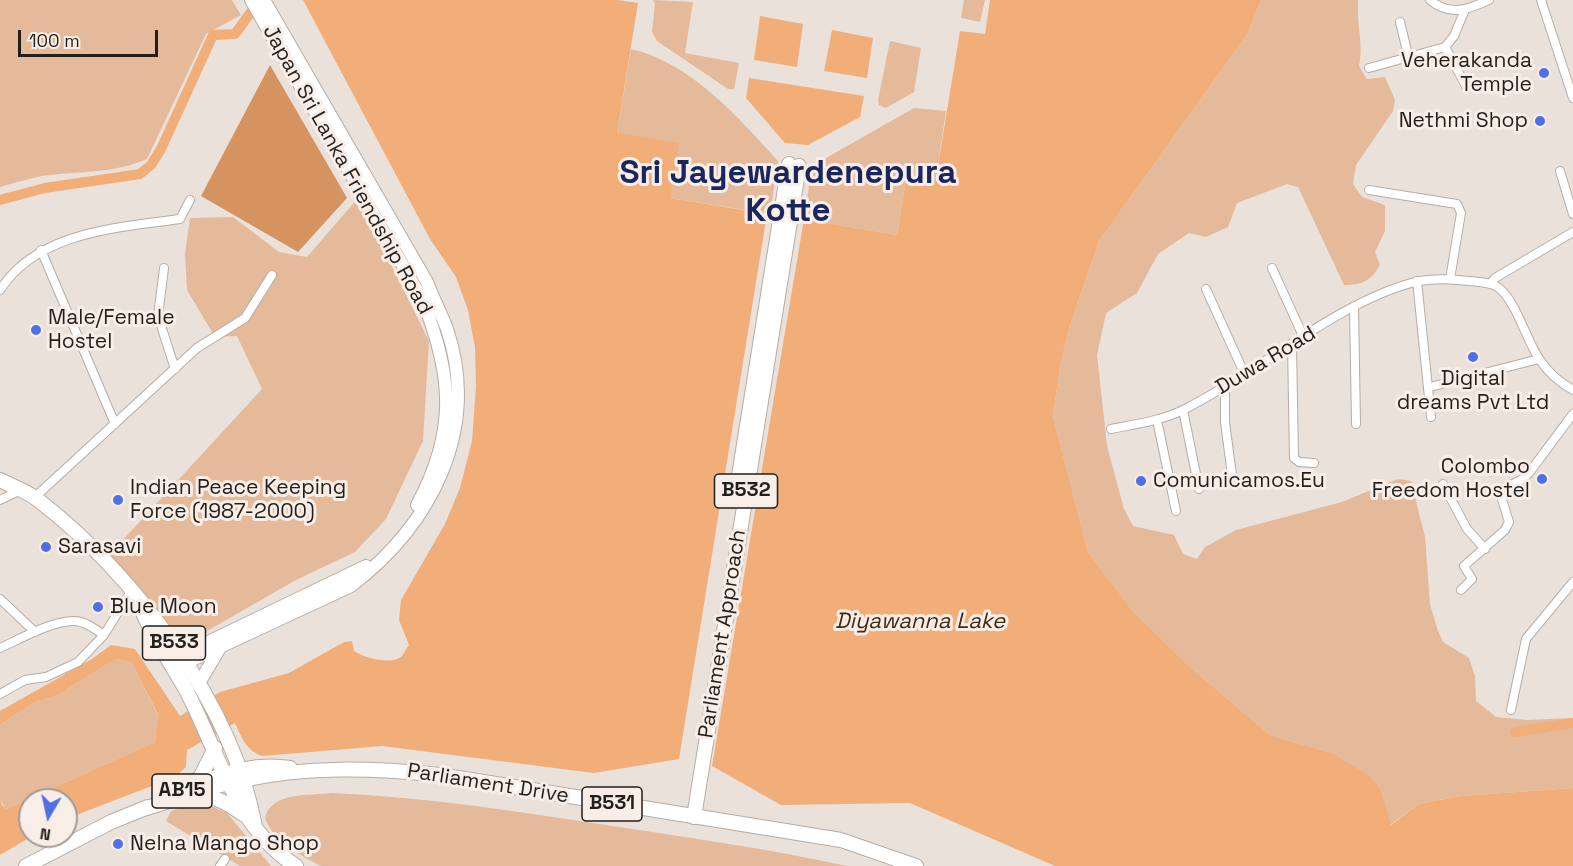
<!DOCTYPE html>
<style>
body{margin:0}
#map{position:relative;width:1573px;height:866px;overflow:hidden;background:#eae1da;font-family:"Space Grotesk",sans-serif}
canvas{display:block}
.north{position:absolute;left:18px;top:788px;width:60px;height:60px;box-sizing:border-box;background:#f8eee7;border:2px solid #a29b96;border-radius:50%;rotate:189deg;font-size:16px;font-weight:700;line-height:24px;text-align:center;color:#221f1c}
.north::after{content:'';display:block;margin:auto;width:21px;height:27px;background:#516fe4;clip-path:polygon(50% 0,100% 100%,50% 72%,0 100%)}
.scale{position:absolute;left:18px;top:30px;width:140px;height:27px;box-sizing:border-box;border:3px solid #221f1c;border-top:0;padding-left:8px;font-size:18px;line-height:21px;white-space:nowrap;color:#221f1c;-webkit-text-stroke:4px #f8eee7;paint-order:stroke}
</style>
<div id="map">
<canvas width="1573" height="866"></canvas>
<div class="north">N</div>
<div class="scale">100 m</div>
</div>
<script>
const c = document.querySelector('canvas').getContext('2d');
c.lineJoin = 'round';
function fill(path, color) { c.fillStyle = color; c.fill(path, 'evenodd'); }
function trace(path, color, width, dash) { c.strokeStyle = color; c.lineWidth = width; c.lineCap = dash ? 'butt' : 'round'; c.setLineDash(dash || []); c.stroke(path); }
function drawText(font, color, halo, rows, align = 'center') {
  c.font = font + ' "Space Grotesk",sans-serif'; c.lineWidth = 6; c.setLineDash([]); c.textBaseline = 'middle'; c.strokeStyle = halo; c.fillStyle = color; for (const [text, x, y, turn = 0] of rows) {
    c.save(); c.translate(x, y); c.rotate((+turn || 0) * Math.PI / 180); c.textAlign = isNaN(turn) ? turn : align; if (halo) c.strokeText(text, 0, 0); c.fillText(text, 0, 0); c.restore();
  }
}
const green = new Path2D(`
 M 0,0 L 232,0 L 241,15 L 206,34 L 147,159 C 113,174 78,171 41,176 C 27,179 14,183 0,187 Z
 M 653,0 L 693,2 L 685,53 L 739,63 L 734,89 L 728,89 L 657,41 L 652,32 L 655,4 Z
 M 964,0 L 985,0 L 980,22 L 961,18 Z
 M 1261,0 L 1358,0 C 1356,22 1364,44 1359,66 L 1367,79 L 1385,77 L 1395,100 L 1393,111 L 1356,165 L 1353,184 L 1362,197 L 1385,205 L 1385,231 L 1375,252 L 1380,265 C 1371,281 1362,285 1344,285 L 1298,187 L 1287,184 L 1237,203 L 1228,227 L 1206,237 L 1189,233 L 1158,254 L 1137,293 L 1106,313 L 1097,355 L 1107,446 L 1124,509 L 1133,526 L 1174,535 L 1183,554 L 1197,559 L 1205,547 L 1236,530 L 1342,502 L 1398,479 L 1411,481 L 1425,537 L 1430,604 L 1437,628 L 1443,642 L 1469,658 L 1475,676 L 1476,701 L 1496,717 L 1527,720 L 1573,718 L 1573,788 L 1461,796 L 1419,804 L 1390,825 L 1381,790 L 1332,753 L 1270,735 L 1191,668 L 1133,611 L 1088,552 L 1053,416 L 1060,367 L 1070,325 L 1099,241 L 1248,33 Z
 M 890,41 L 921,48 L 914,92 L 886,108 L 879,105 L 878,100 Z
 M 631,49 C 690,62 739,118 778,161 L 770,214 L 670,198 L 617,133 Z
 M 914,108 L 946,111 L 935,185 L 906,180 L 897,235 L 804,219 L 812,166 Z
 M 358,198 L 429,341 L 423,441 L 386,519 L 355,552 L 296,580 L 179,647 L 109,555 L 262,389 L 237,336 L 215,337 L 187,290 L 185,254 L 190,218 L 233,217 L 279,252 L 307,257 Z
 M 116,659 L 131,662 L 158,715 L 155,742 L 6,809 L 0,799 L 0,725 L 35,702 L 56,696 Z
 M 332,793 C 427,797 520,812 613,826 C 691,838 770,849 847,866 L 321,866 C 301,856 272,840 265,818 C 271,791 311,796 332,793 Z
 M 200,801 L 227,813 L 271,866 L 240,866 L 166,821 L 171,811 Z`);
const forest = new Path2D(`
 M 270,65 L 347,198 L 298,252 L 201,196 Z`);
const water = new Path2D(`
 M 303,0 L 618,0 L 638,3 L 617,133 L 679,143 L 670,198 L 767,214 L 679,759 L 594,773 L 382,746 L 262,756 C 246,750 242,738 235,723 L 187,750 L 186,767 L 175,777 L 66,819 L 66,800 L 30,800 L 30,836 L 32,836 L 0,855 L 0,799 L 2,805 L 6,809 L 155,742 L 158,714 L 131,662 L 116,659 L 56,696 L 35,702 L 0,725 L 0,711 L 92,659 L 111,645 L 135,649 L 180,716 L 220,692 L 289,673 L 344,642 L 352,641 L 354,651 C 364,658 391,665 401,657 C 404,654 406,648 409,645 L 399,620 L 401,600 L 445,524 L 460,488 L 472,441 L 476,387 L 475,347 L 468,310 L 456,277 L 430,239 Z
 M 990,0 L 1261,0 L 1248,33 L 1099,241 L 1070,325 L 1060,367 L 1053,416 L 1088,552 L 1133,611 L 1191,668 L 1270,735 L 1332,753 L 1369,776 L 1381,790 L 1391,825 L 1419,804 L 1461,796 L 1573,788 L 1573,866 L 1055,866 L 910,803 L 781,805 L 712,766 L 804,219 L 897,235 L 906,180 L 935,184 L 960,31 L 985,34 Z
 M 760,16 L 803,24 L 797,67 L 754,60 Z
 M 832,30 L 873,38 L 867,78 L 824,71 Z
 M 749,78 L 864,96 L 860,117 L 808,145 L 785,143 L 746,98 Z`);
const canal = new Path2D(`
 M 0,200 L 45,188 L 140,174 L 151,165 L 161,149 L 213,35 L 235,34 L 251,12
 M 1515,732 L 1573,723`);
const street = new Path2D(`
 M 1430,0 C 1450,17 1469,9 1489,0
 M 1541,0 L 1573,98
 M 1400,22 L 1409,59
 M 1445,47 L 1466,86
 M 1369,68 L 1445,47 L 1454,36 L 1464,12
 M 1560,171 L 1573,214
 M 1369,190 L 1457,204 L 1461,213 L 1450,279
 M 41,250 L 115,424
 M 164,268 L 158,316 L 175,369
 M 1272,268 L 1304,338
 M 1417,281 L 1431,417
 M 1490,284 L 1495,278 L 1573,232
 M 1206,289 L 1245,375
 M 0,290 C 38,231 118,228 180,219 L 190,200
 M 1354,307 L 1356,424
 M 1292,345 L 1294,458 L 1299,462 L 1314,463
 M 1225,387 L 1225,422 L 1232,475
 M 1430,387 L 1539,359
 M 1183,410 L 1199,489
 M 1157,420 L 1176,511
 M 1111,429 C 1136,424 1161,421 1185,409 C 1259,372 1337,302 1415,282 C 1433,278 1452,279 1469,281 C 1478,282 1488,282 1496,286 C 1516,298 1526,341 1540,360 C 1549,374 1559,382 1573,390
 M 1443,484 L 1467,529 L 1485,549
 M 35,497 L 197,348 L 245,318 L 272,275
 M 0,500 L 21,490
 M 1461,590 L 1472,579 L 1464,566 L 1505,530 L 1509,522 L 1501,496 L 1504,488 L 1523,479 L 1529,473 L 1573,414
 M 0,599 L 35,632
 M 0,648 C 20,639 53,620 75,621 C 85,621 96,630 104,635
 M 0,694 L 25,680 L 46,677 L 78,662 L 104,635 L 131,591
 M 1511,710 L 1526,639 L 1573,582
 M 220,866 L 225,859`);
const secondary = new Path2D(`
 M 251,0 L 422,299 C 453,375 457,431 417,505
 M 173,659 L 366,566
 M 177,667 L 351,586 C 431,525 481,430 447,329 C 441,313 433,298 427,282 L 264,0
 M 198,685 L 221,646`);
const primary = new Path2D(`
 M 0,480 C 12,486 26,491 37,499 C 134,574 233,704 255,827
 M 737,488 L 789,164
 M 140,606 C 152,636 170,662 186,690 C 218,750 235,828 296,866
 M 198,784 C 229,771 257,763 290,768
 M 192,785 L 201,776 L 215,748
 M 198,796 C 216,796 227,803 243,814
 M 140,810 C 174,800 208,787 242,780 C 308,766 373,768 440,775 L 841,840 L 916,866
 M 694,817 L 799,166
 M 26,866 L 111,822 L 148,807`);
const markers = [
 [1544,73,6,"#516fe4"],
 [1540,121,6,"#516fe4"],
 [36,330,6,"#516fe4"],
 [1473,357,6,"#516fe4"],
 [1542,479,6,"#516fe4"],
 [1141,481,6,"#516fe4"],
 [118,500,6,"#516fe4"],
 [46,547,6,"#516fe4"],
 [98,607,6,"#516fe4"],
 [118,844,6,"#516fe4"]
];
const shields = [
 [746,491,63],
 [174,643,63],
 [182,791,60],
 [612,804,60]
];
const shieldNames = [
 ["B532",746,491],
 ["B533",174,643],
 ["AB15",182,791],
 ["B531",612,804]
];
const poiNames = [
 ["Veherakanda",1532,61,"right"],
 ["Temple",1532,85,"right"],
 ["Nethmi Shop",1528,121,"right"],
 ["Male/Female",48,318],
 ["Hostel",48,342],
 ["Digital",1473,379,"center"],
 ["dreams Pvt Ltd",1473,403,"center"],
 ["Colombo",1530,467,"right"],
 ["Freedom Hostel",1530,491,"right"],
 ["Comunicamos.Eu",1153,481],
 ["Indian Peace Keeping",130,488],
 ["Force (1987-2000)",130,512],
 ["Sarasavi",58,547],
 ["Blue Moon",110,607],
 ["Nelna Mango Shop",130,844]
];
const streetNames = [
 ["Japan Sri Lanka Friendship Road",347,170,61],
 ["Duwa Road",1266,361,-31],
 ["Parliament Approach",723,634,-81],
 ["Parliament Drive",488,784,9]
];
const waterNames = [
 ["Diyawanna Lake",920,622]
];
const townNames = [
 ["Sri Jayewardenepura",788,174],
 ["Kotte",788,212]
];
fill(green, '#e4ba9a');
fill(forest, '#d5945f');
fill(water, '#f1ae79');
trace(canal, '#f1ae79', 10);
trace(street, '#b6ada6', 10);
trace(secondary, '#b6ada6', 14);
trace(primary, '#b6ada6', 16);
trace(street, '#fff', 8);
trace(secondary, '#fff', 12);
trace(primary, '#fff', 14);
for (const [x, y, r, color] of markers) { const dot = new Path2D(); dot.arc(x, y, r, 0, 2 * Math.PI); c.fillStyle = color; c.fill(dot); trace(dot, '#f8eee7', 2); }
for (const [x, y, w] of shields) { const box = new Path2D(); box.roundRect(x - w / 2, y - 17, w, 34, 4.5); c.fillStyle = '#f8eee7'; c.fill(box); trace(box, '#221f1c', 1.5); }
drawText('bold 20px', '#221f1c', null, shieldNames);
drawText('21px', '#221f1c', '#f8eee7', poiNames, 'left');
drawText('21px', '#221f1c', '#f8eee7', streetNames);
drawText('italic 22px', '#452a12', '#f8eee7', waterNames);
drawText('bold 33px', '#1a275e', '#f8eee7', townNames);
</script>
